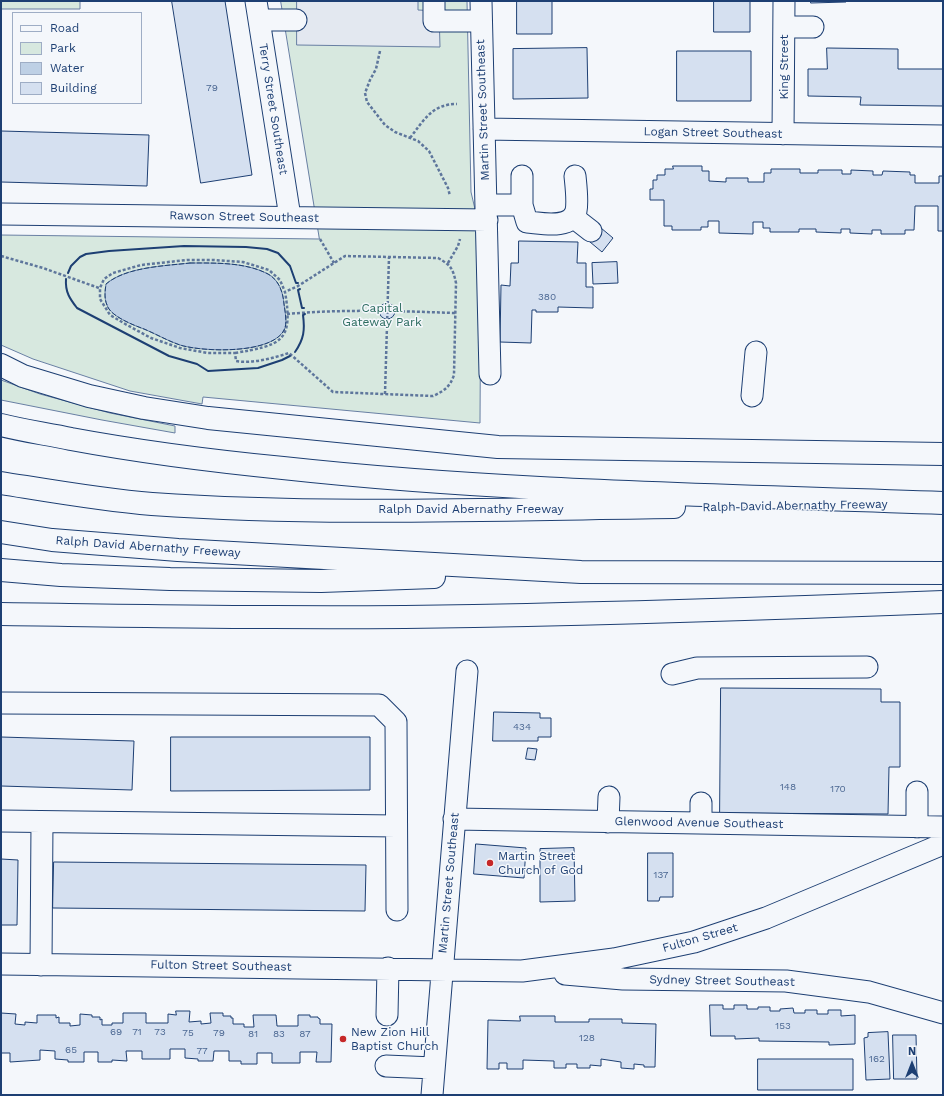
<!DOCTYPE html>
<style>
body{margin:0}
#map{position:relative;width:944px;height:1096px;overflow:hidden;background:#f4f7fb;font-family:"Work Sans",sans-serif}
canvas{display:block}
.frame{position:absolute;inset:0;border:2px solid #1d3f73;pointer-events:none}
.legend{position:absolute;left:12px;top:12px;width:130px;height:92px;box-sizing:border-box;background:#f4f7fb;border:1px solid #9eadc5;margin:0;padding:5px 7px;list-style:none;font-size:12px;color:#1d3f73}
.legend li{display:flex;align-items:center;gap:8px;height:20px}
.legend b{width:20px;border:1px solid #9eadc5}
.north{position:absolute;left:892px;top:1044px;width:40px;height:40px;-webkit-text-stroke:3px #f4f7fb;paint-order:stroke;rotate:0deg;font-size:11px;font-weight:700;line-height:16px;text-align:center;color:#1d3f73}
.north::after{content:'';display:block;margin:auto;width:14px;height:18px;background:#1d3f73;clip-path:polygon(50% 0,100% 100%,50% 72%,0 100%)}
</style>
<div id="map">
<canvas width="944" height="1096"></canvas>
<div class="frame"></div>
<ul class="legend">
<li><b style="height:5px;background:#f4f7fb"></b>Road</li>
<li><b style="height:11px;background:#d7e8df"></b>Park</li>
<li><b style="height:11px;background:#bed0e5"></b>Water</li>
<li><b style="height:11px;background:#d5e0f0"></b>Building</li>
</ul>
<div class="north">N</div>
</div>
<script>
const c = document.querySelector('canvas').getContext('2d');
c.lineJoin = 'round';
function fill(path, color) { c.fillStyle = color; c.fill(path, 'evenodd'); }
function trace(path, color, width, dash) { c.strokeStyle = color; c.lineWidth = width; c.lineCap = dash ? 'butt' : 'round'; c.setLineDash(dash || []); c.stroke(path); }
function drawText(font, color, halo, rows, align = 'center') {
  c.font = font + ' "Work Sans",sans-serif'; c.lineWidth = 3; c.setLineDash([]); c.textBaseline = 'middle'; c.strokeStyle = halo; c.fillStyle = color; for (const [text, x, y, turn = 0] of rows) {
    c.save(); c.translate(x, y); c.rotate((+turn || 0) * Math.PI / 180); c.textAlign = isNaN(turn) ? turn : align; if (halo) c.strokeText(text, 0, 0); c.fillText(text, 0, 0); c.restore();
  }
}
const green = new Path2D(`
 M 1,1 L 80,1 L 80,9 L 1,9 Z
 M 281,1 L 467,1 L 471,192 L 481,235 L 480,423 L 203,397 L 202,404 L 130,391 L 33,359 L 1,345 L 1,235 L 319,239 Z
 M 1,380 L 40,394 L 110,413 L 175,426 L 175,433 L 102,420 L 1,400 Z`);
const parking = new Path2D(`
 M 297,1 L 418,1 L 418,10 L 439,11 L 440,47 L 297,45 Z`);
const water = new Path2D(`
 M 190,263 C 215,263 245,262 268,274 C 279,280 283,292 284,304 C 285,311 287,321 285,328 C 275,355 202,352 180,345 C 168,341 156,334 144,329 C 133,325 110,316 107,305 C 104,298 105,291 106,284 C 126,267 164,266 190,263 Z`);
const building = new Path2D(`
 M 172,1 L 225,1 L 252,175 L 201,183 Z
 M 517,1 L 552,1 L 552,34 L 517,34 Z
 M 714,1 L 750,1 L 750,32 L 714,32 Z
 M 811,1 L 846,1 L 846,2 L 811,3 Z
 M 587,48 L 588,98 L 513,99 L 513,49 Z
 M 827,48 L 898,49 L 898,69 L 943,69 L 943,106 L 860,105 L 861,97 L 808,96 L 808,69 L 827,69 Z
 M 677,51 L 751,51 L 751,101 L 677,101 Z
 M 1,131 L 149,135 L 147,186 L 1,182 Z
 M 673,166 L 702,166 L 702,171 L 709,171 L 709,181 L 726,182 L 726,178 L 748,178 L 748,182 L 764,182 L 764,173 L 771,173 L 771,169 L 800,169 L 800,173 L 818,173 L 818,170 L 842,170 L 842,174 L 851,174 L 851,170 L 873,171 L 873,175 L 882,175 L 883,171 L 910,172 L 910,175 L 915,175 L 915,183 L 939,183 L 939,176 L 943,176 L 943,231 L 938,231 L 938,206 L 915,206 L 914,230 L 905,230 L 905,234 L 881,234 L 881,230 L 872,230 L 872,234 L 850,233 L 850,229 L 841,229 L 841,233 L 816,232 L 816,229 L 799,229 L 799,232 L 770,232 L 770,228 L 763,228 L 763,222 L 753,222 L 753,234 L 719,233 L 719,221 L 708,221 L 708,227 L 701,227 L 701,230 L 672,230 L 672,226 L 664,226 L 664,200 L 650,200 L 650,189 L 653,189 L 653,180 L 657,180 L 657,175 L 665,175 L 665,169 L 673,169 Z
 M 601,228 L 613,238 L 602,252 L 590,242 Z
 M 519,241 L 578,242 L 577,263 L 586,263 L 586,287 L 593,287 L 593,308 L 558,307 L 558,312 L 536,312 L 536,310 L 532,310 L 531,343 L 500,342 L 501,285 L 510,286 L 511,263 L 518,263 Z
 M 617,262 L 618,283 L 593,284 L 592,263 Z
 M379 311a8 8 0 1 1 16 0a8 8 0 1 1-16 0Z
 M 721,688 L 881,689 L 881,702 L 900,702 L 900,767 L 889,767 L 888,814 L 720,813 Z
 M 494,712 L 540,713 L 540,718 L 551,718 L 551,737 L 538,737 L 538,741 L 493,741 Z
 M 1,737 L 134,741 L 132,790 L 1,786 Z
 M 171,737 L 370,737 L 370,790 L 171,791 Z
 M 528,748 L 537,749 L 535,760 L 526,759 Z
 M 476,844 L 526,848 L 524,878 L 474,874 Z
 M 574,848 L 575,901 L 540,902 L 540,849 Z
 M 648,853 L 673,853 L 673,897 L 660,897 L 659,901 L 648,901 Z
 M 1,859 L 18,860 L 17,925 L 1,925 Z
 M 54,862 L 366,865 L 365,911 L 53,908 Z
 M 710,1005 L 723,1005 L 723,1009 L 734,1009 L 734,1005 L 747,1005 L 747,1009 L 758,1009 L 758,1007 L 770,1007 L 770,1011 L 780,1011 L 780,1009 L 793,1008 L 794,1013 L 805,1013 L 805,1010 L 817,1010 L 817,1014 L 828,1014 L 828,1010 L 841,1010 L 841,1016 L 855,1015 L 855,1044 L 829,1045 L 829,1042 L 759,1041 L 759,1038 L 735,1039 L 735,1036 L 711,1036 Z
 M 176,1011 L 190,1011 L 189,1022 L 201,1021 L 201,1024 L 211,1023 L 210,1013 L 223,1013 L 223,1016 L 231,1016 L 231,1018 L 233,1018 L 233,1024 L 244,1024 L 244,1027 L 254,1027 L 253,1015 L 276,1015 L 277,1026 L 298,1026 L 298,1015 L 310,1015 L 310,1017 L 318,1017 L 318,1018 L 320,1019 L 320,1024 L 332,1024 L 331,1062 L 316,1062 L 317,1052 L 300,1052 L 300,1063 L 272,1063 L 272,1053 L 257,1053 L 257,1064 L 241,1064 L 241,1061 L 229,1061 L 229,1051 L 214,1051 L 213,1061 L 198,1061 L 198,1059 L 185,1058 L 185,1049 L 170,1049 L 170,1059 L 142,1059 L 142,1051 L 126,1051 L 127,1061 L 112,1060 L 112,1062 L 98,1062 L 98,1052 L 84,1052 L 84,1062 L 68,1062 L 68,1060 L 55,1059 L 55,1051 L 40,1050 L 40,1060 L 10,1062 L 10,1053 L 1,1053 L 1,1013 L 16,1014 L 15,1024 L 25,1025 L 25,1022 L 37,1023 L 37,1015 L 56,1015 L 56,1018 L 59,1017 L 59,1023 L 70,1023 L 70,1026 L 80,1025 L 80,1014 L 92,1015 L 92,1017 L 100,1017 L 100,1020 L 102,1019 L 102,1025 L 112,1025 L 112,1023 L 123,1023 L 123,1013 L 146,1013 L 146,1023 L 168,1023 L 168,1014 L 176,1015 Z
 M 520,1016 L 555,1016 L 555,1022 L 589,1022 L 589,1019 L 622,1019 L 622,1023 L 656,1024 L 655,1067 L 644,1067 L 644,1065 L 634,1064 L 634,1069 L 621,1068 L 621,1062 L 601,1059 L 601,1066 L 590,1065 L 590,1068 L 577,1068 L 577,1064 L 566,1064 L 566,1068 L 554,1068 L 554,1061 L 523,1060 L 523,1069 L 507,1069 L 507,1063 L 499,1063 L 499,1069 L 487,1069 L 488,1020 L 520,1021 Z
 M 888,1032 L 890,1079 L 866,1080 L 864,1038 L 868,1037 L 868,1033 Z
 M 893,1035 L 916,1035 L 917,1079 L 894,1079 Z
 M 758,1059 L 853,1059 L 853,1090 L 758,1090 Z`);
const path = new Path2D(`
 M 380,51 L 376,69 L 370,80 L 365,93 L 367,102 L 385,125 L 395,132 L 418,141 L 429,151 L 448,188 L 450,196
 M 410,138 C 424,120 432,104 457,104
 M 320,239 L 334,263
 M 1,256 L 43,268 L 99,288
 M 448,263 L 458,246 L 460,239
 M 287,314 C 343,309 399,311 455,313
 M 235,353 C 280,345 294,343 285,292 L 280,280 L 269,270 L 243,262 L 213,260 L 187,260 L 141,265 L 113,273 L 104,279 L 100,288 L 100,299 L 110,315 L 127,325 L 151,338 L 180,348 L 208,353 L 235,353 L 236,361 C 253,364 273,358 289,353 L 333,392 L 433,396 C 444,391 450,387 454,375 L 456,283 C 453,269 451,265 438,258 L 345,256 L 298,286 L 285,292
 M 385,394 L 389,257`);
const minor = new Path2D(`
 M 256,1 L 290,217
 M 434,1 L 434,21 L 481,21
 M 481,1 L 490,374
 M 259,20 L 296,20
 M 784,27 L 813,27
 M 484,129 L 943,136
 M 783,134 L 784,1
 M 486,205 L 522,205 L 522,176
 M 522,205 L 527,222 C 541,223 571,230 576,211 C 578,202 576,186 575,176
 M 1,214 L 487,220
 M 573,217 L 591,231
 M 752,396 L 756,352
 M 672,674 L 697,668 L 867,667
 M 1,703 L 379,705 L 396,722 L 397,910
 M 917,792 L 917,827
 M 454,819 L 943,827
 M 1,821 L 396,826
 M 608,822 L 609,797
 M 701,823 L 701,803
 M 1,964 L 522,971 L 614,959 L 694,942 L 766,918 L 943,844
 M 41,965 L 42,822
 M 565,974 L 623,979 L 786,981 L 869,992 L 943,1013
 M 387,1015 L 388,968
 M 386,1066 L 434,1068
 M 432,1095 L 467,671`);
const highway = new Path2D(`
 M 1,365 L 23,376 L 89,396 L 144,408 L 208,418 L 498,447 L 943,454
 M 1,425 C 24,431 48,434 71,439 C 141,452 212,461 283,468 C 502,492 723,495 943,503
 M 1,483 C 51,491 101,500 152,504 C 325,516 500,509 674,507
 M 1,532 L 52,540 L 178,550 L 581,572 L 943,573
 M 1,570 L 61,575 L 170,579 L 321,581 L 434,577
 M 1,614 C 159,616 317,619 474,616 C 631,613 787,608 943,602`);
const fence = new Path2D(`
 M 190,263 C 215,263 245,262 268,274 C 279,280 283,292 284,304 C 285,311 287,321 285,328 C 275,355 202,352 180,345 C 168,341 156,334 144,329 C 133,325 110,316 107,305 C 104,298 105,291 106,284 C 126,267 164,266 190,263 Z`);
const wall = new Path2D(`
 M 68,273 L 71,266 L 80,257 L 86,254 L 109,251 L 184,246 L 246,247 L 267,249 L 278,253 L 290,266 L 296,283 L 298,283
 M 66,279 C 65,292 70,299 77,308 L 169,356 L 197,364 L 208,371 L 258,368 L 282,360 L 290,356
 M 300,289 L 298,290 L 302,308 L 304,308
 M 295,352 C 304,339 305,330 303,315 L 305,314`);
const markers = [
 [490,863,4,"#c62828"],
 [343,1039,4,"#c62828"]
];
const numberNames = [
 ["79",212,88],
 ["380",547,297],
 ["434",522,727],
 ["148",788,787],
 ["170",838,789],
 ["137",661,875],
 ["153",783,1026],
 ["69",116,1032],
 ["71",137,1032],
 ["73",160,1032],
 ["75",188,1033],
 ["79",219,1033],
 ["81",253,1034],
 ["83",279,1034],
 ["87",305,1034],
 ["128",587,1038],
 ["65",71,1050],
 ["77",202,1051],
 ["162",877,1059]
];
const streetNames = [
 ["King Street",784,67,-90],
 ["Terry Street Southeast",273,109,81],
 ["Martin Street Southeast",483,110,-92],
 ["Logan Street Southeast",713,133,1],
 ["Rawson Street Southeast",244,217,1],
 ["Ralph David Abernathy Freeway",795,506,-1],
 ["Ralph David Abernathy Freeway",471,509],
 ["Ralph David Abernathy Freeway",148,547,4],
 ["Glenwood Avenue Southeast",699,823,1],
 ["Martin Street Southeast",449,883,-85],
 ["Fulton Street",700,938,-16],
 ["Fulton Street Southeast",221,966,1],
 ["Sydney Street Southeast",722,981,1]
];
const parkNames = [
 ["Capital",382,308],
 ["Gateway Park",382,322]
];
const poiNames = [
 ["Martin Street",498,856],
 ["Church of God",498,870],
 ["New Zion Hill",351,1032],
 ["Baptist Church",351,1046]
];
fill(green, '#d7e8df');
trace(green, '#687fa3', 1);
fill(parking, '#e3e8f0');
trace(parking, '#687fa3', 1);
fill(water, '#bed0e5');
trace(water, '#687fa3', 1);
fill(building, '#d5e0f0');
trace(building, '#1d3f73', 1);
trace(minor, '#1d3f73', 23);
trace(highway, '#1d3f73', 24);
trace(path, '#5e769c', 2.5, [3, 2]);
trace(minor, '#f4f7fb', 21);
trace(highway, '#f4f7fb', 22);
trace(fence, '#1d3f73', 1, [5, 2]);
trace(wall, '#1d3f73', 2);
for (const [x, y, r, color] of markers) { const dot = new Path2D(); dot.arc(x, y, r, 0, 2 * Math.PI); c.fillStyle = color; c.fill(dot); trace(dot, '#f4f7fb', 1.5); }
drawText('10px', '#4b6792', null, numberNames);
drawText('12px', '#1d3f73', '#f4f7fb', streetNames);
drawText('12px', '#2c6c60', '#f4f7fb', parkNames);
drawText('12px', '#1d3f73', '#f4f7fb', poiNames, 'left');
</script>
